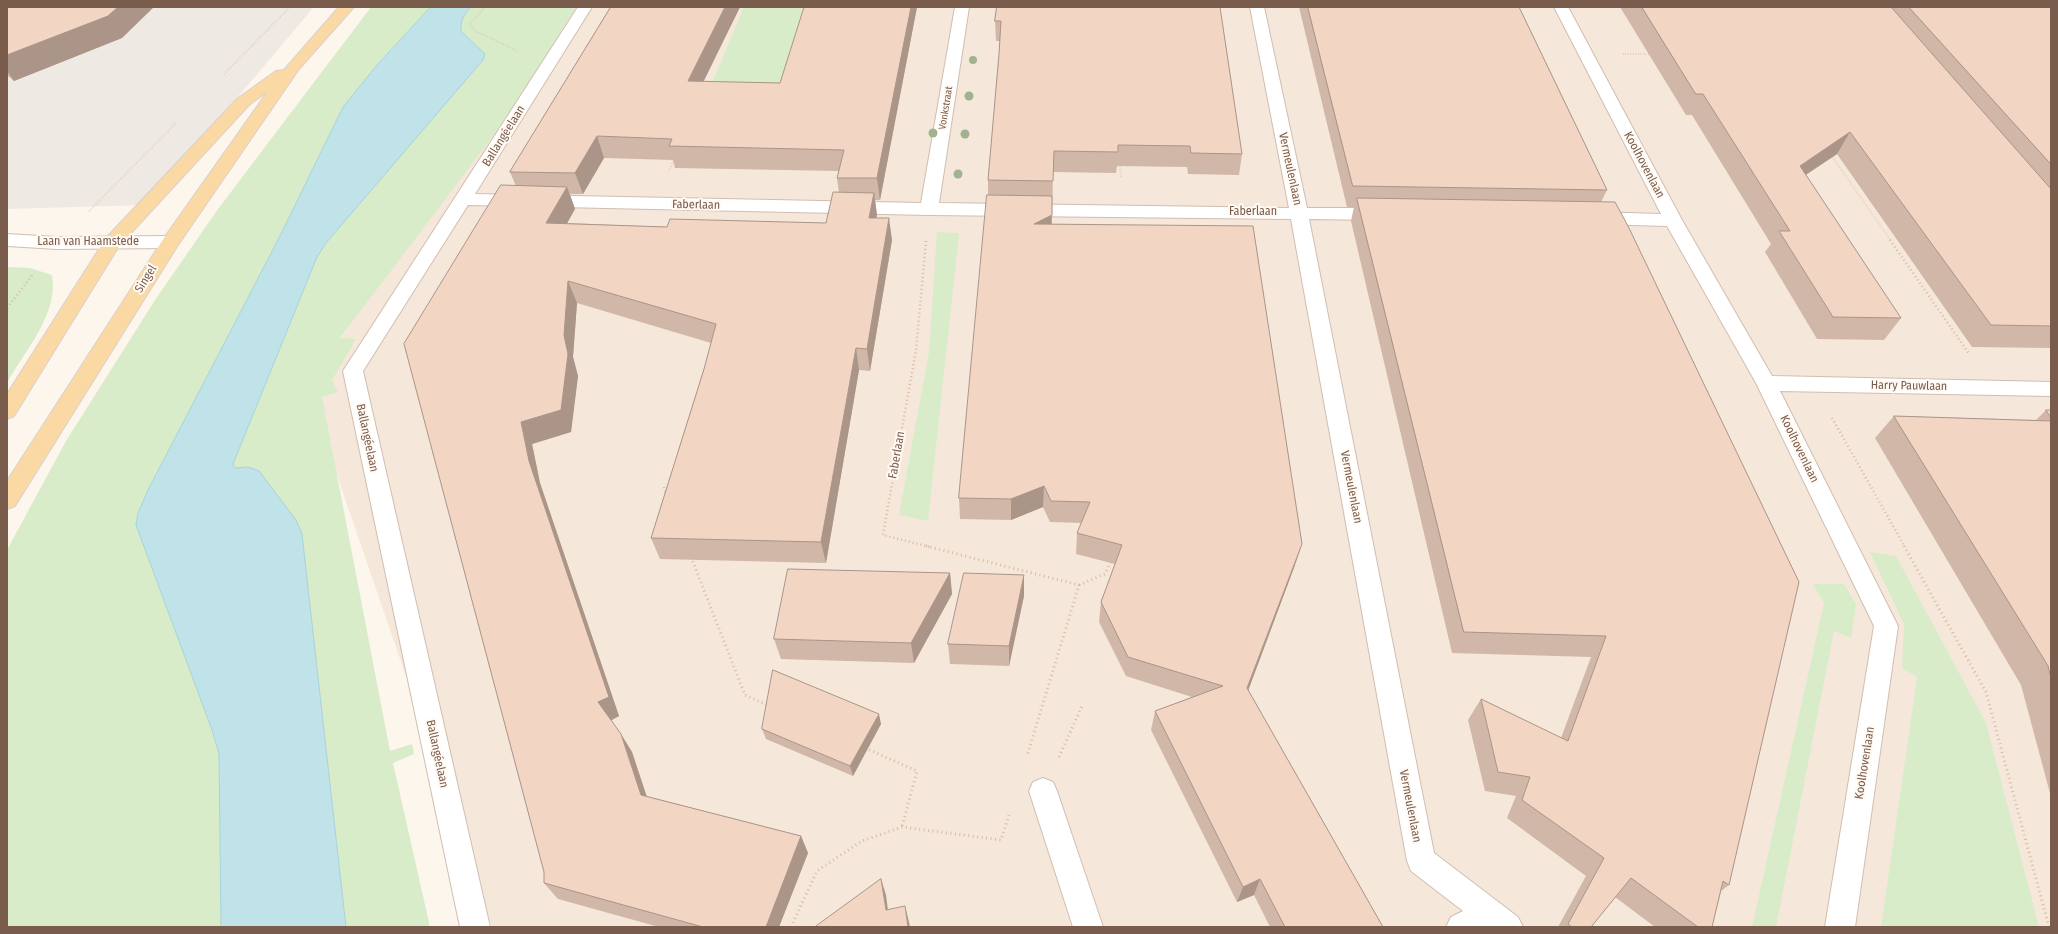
<!DOCTYPE html>
<meta charset="utf-8">
<style>
body{margin:0}
#map{position:relative;width:2058px;height:934px;overflow:hidden;background:#fdf6ec;font-family:"Fira Sans Condensed",sans-serif}
canvas{display:block}
.frame{position:absolute;inset:0;border:8px solid #7a5c4d;pointer-events:none}
</style>
<div id="map">
<canvas width="2058" height="934"></canvas>
<div class="frame"></div>
</div>
<script>
const c = document.querySelector('canvas').getContext('2d');
c.lineJoin = 'round';
function fill(path, color) { c.fillStyle = color; c.fill(path, 'evenodd'); }
function trace(path, color, width, dash) { c.strokeStyle = color; c.lineWidth = width; c.lineCap = dash ? 'butt' : 'round'; c.setLineDash(dash || []); c.stroke(path); }
function drawText(font, color, halo, rows, align = 'center') {
  c.font = font + ' "Fira Sans Condensed",sans-serif'; c.lineWidth = 4; c.setLineDash([]); c.textBaseline = 'middle'; c.strokeStyle = halo; c.fillStyle = color; for (const [text, x, y, turn = 0] of rows) {
    c.save(); c.translate(x, y); c.rotate((+turn || 0) * Math.PI / 180); c.textAlign = isNaN(turn) ? turn : align; if (halo) c.strokeText(text, 0, 0); c.fillText(text, 0, 0); c.restore();
  }
}
const residential = new Path2D(`
 M 564,7 L 2051,7 L 2051,927 L 492,927 L 307,388 Z`);
const industrial = new Path2D(`
 M 7,7 L 314,7 L 146,205 L 7,209 Z`);
const green = new Path2D(`
 M 371,7 L 431,7 L 377,65 L 343,107 L 280,236 L 148,490 L 138,513 L 136,525 L 212,730 L 219,754 L 221,927 L 7,927 L 7,550 L 66,441 L 155,300 L 218,209 Z
 M 471,7 L 576,7 L 503,123 L 340,338 L 356,339 L 332,380 L 338,392 L 322,397 L 390,751 L 412,744 L 414,754 L 393,763 L 430,927 L 346,927 L 302,534 L 248,467 L 235,468 L 233,464 L 317,257 L 326,243 L 485,54 L 461,31 C 460,21 464,14 471,7 Z
 M 744,7 L 810,7 L 780,98 L 706,97 Z
 M 937,232 L 959,233 L 928,521 L 899,515 L 929,352 Z
 M 7,267 L 30,268 L 52,275 C 59,314 25,350 7,383 Z
 M 1870,552 L 1896,556 L 1986,723 L 2039,927 L 1881,927 L 1917,677 L 1902,668 L 1904,624 Z
 M 1813,584 L 1844,584 L 1856,604 L 1851,638 L 1834,631 L 1776,927 L 1752,927 L 1824,603 Z`);
const water = new Path2D(`
 M 431,7 L 471,7 C 464,14 460,21 461,31 L 485,54 L 483,60 L 326,243 L 317,257 L 233,464 L 235,468 L 248,467 L 259,471 L 296,520 L 302,534 L 346,927 L 221,927 L 219,754 L 212,730 L 136,525 L 138,513 L 148,490 L 280,236 L 343,107 L 377,65 Z`);
const pathFar2 = new Path2D(`
 M 485,7 L 470,24 L 475,31 L 518,51
 M 1623,54 L 1649,54
 M 224,74 L 290,7
 M 1831,155 L 1891,241
 M 1120,164 L 1121,179
 M 669,171 L 674,159
 M 89,211 L 177,122`);
const pathFar1 = new Path2D(`
 M 1890,240 L 1970,355
 M 926,241 L 916,350 L 883,535 L 930,547
 M 7,308 L 34,273
 M 1832,418 L 1905,547
 M 664,487 L 666,494`);
const path = new Path2D(`
 M 926,546 L 1079,585 L 1027,756
 M 1904,546 L 1986,692 L 2049,927
 M 691,557 L 745,695 L 769,706
 M 1079,585 L 1105,574 L 1111,561
 M 865,748 L 917,771 L 902,827
 M 1059,757 L 1083,704
 M 791,927 L 817,871 L 862,841 L 902,827 L 1001,840 L 1009,815`);
const minor = new Path2D(`
 M 578,7 L 592,7 L 475,194 L 921,203 L 955,7 L 969,7 L 939,203 L 1289,208 L 1250,7 L 1264,7 L 1307,208 L 1382,208 L 1388,210 L 1391,214 L 1388,218 L 1382,220 L 1309,219 L 1434,853 L 1518,917 L 1523,927 L 1446,927 L 1451,917 L 1463,911 L 1411,871 L 1407,861 L 1291,219 L 929,215 L 468,205 L 363,371 L 490,927 L 460,927 L 343,371 Z
 M 1554,7 L 1568,7 L 1682,220 L 1772,376 L 2051,382 L 2051,396 L 1780,391 L 1898,626 L 1855,927 L 1825,927 L 1874,626 L 1756,383 L 1667,226 L 1594,224 L 1588,222 L 1585,218 L 1588,214 L 1594,212 L 1661,214 Z
 M 7,234 L 57,237 L 170,236 L 176,238 L 179,242 L 176,246 L 170,248 L 57,249 L 7,246 Z
 M 1043,778 L 1053,782 L 1057,791 L 1103,927 L 1073,927 L 1029,791 L 1033,782 Z`);
const major = new Path2D(`
 M 339,7 L 354,7 L 299,69 L 178,245 L 15,506 L 7,509 L 7,481 L 164,238 L 268,91 L 249,105 L 119,246 L 14,416 L 7,419 L 7,394 L 106,238 L 237,99 L 276,71 L 284,70 Z`);
const trees = [
 [973,60,4],
 [969,96,4.5],
 [933,133,4.5],
 [965,134,4.5],
 [958,174,4.5]
];
const wall = new Path2D(`
 M 7,7 L 122,38 L 14,81 L 7,75 Z
 M 611,7 L 740,7 L 703,82 L 780,83 L 917,7 L 880,200 L 875,200 L 877,215 L 876,218 L 892,240 L 870,371 L 859,370 L 826,563 L 660,559 L 651,538 L 704,369 L 711,343 L 577,303 L 573,357 L 578,376 L 571,432 L 532,444 L 540,483 L 619,716 L 611,720 L 632,752 L 646,796 L 801,836 L 808,853 L 779,927 L 659,927 L 558,899 L 544,883 L 544,872 L 516,186 L 510,172 ZM 604,158 L 673,160 L 675,168 L 839,171 L 837,178 L 839,193 L 826,223 L 667,227 L 567,223 L 575,209 L 570,194 L 583,194 Z
 M 997,7 L 1242,154 L 1239,175 L 1188,174 L 1187,167 L 1117,166 L 1116,173 L 1053,172 L 1052,224 L 1295,565 L 1248,690 L 1383,927 L 1270,927 L 1254,895 L 1237,902 L 1151,730 L 1155,711 L 1192,697 L 1126,676 L 1099,622 L 1101,602 L 1115,564 L 1076,554 L 1077,533 L 1082,523 L 1050,522 L 1043,507 L 1011,520 L 960,519 L 959,498 L 988,195 L 988,180 L 999,54 L 1000,41 L 996,41 L 995,21 Z
 M 1299,7 L 1519,7 L 1607,190 L 1601,202 L 1729,885 L 1721,891 L 1712,927 L 1655,927 L 1615,897 L 1591,927 L 1558,927 L 1586,876 L 1507,818 L 1516,796 L 1485,791 L 1468,720 L 1481,699 L 1561,738 L 1591,657 L 1452,653 L 1351,221 L 1354,207 L 1347,207 Z
 M 1620,7 L 2051,7 L 2051,348 L 1972,347 L 1837,154 L 1806,175 L 1901,318 L 1884,340 L 1817,339 L 1765,252 L 1771,244 L 1692,115 L 1686,115 Z
 M 2046,410 L 2051,410 L 2051,797 L 2021,685 L 1875,438 L 1894,416 L 2036,420 Z
 M 950,573 L 952,594 L 914,663 L 781,659 L 774,639 Z
 M 1024,596 L 1009,666 L 950,664 L 948,644 Z
 M 881,724 L 853,776 L 766,739 L 762,729 Z`);
const shadedWall = new Path2D(`
 M 118,7 L 154,7 L 122,38 L 14,81 L 7,71 L 7,55 Z
 M 725,7 L 740,7 L 693,103 L 688,81 Z
 M 911,7 L 917,7 L 880,200 L 877,178 Z
 M 1850,132 L 1837,154 L 1787,187 L 1800,166 Z
 M 597,136 L 604,158 L 583,194 L 575,173 Z
 M 567,187 L 575,209 L 555,245 L 546,223 Z
 M 874,193 L 877,215 L 872,240 L 869,218 Z
 M 1052,196 L 1051,237 L 1034,224 Z
 M 889,218 L 892,240 L 870,371 L 867,349 Z
 M 568,281 L 577,303 L 573,357 L 578,376 L 571,432 L 532,444 L 540,483 L 619,716 L 610,721 L 598,702 L 529,461 L 521,422 L 564,335 Z
 M 856,348 L 859,370 L 826,563 L 821,542 Z
 M 1044,486 L 1043,507 L 1011,520 L 1011,499 Z
 M 1302,544 L 1295,565 L 1242,707 L 1247,688 Z
 M 950,573 L 952,594 L 914,663 L 911,643 Z
 M 1024,575 L 1024,596 L 1009,666 L 1009,646 Z
 M 879,714 L 881,724 L 853,776 L 850,766 Z
 M 621,734 L 632,752 L 652,812 L 641,795 Z
 M 801,836 L 808,853 L 779,927 L 766,927 Z
 M 881,879 L 886,895 L 890,926 L 886,910 Z
 M 1260,879 L 1254,895 L 1237,902 L 1243,887 Z
 M 905,906 L 909,922 L 910,927 L 908,927 Z`);
const building = new Path2D(`
 M 7,7 L 118,7 L 108,16 L 7,55 Z
 M 611,7 L 725,7 L 688,81 L 780,83 L 804,7 L 911,7 L 877,178 L 837,178 L 844,150 L 669,146 L 672,139 L 597,136 L 575,173 L 510,172 Z
 M 997,7 L 1220,7 L 1242,154 L 1191,153 L 1190,146 L 1118,145 L 1118,152 L 1054,151 L 1053,181 L 988,180 L 999,54 L 1001,21 L 995,21 Z
 M 1308,7 L 1519,7 L 1607,190 L 1353,186 Z
 M 1642,7 L 1891,7 L 2051,189 L 2051,326 L 1991,325 L 1850,132 L 1800,166 L 1901,318 L 1833,317 L 1779,231 L 1790,231 L 1703,94 L 1696,94 Z
 M 1909,7 L 2051,7 L 2051,164 Z
 M 501,185 L 567,187 L 546,223 L 667,227 L 670,219 L 826,223 L 833,192 L 874,193 L 869,218 L 889,218 L 867,349 L 856,348 L 821,542 L 651,538 L 704,369 L 716,324 L 568,281 L 564,335 L 568,354 L 561,410 L 521,422 L 529,461 L 609,697 L 598,702 L 621,734 L 641,795 L 801,836 L 766,927 L 703,927 L 544,883 L 544,872 L 404,344 Z
 M 987,195 L 1052,196 L 1052,215 L 1034,224 L 1253,226 L 1302,544 L 1247,688 L 1383,927 L 1285,927 L 1260,879 L 1243,887 L 1155,711 L 1223,686 L 1128,657 L 1101,602 L 1122,545 L 1077,533 L 1090,502 L 1051,501 L 1044,486 L 1011,499 L 959,498 Z
 M 1357,198 L 1615,202 L 1628,226 L 1799,582 L 1729,885 L 1723,881 L 1712,927 L 1698,927 L 1631,878 L 1591,927 L 1572,927 L 1568,924 L 1604,858 L 1522,800 L 1530,777 L 1498,772 L 1481,699 L 1568,741 L 1606,636 L 1464,632 Z
 M 2046,410 L 2051,410 L 2051,417 Z
 M 1894,416 L 2051,421 L 2051,678 L 2048,666 Z
 M 788,569 L 950,573 L 911,643 L 774,639 Z
 M 964,573 L 1024,575 L 1009,646 L 948,644 Z
 M 773,670 L 879,714 L 850,766 L 762,729 Z
 M 881,879 L 886,910 L 905,906 L 908,927 L 815,927 Z`);
const farStreetnames = [
 ["Vonkstraat",946,108,-81]
];
const streetNames = [
 ["Ballangéelaan",504,136,-58],
 ["Koolhovenlaan",1644,165,62],
 ["Vermeulenlaan",1290,169,78],
 ["Faberlaan",696,205,1],
 ["Faberlaan",1253,212],
 ["Laan van Haamstede",88,242],
 ["Singel",146,279,-58],
 ["Harry Pauwlaan",1909,386,1],
 ["Ballangéelaan",367,438,78],
 ["Koolhovenlaan",1799,449,64],
 ["Faberlaan",897,455,-80],
 ["Vermeulenlaan",1351,487,79],
 ["Ballangéelaan",437,754,78],
 ["Koolhovenlaan",1865,763,-81],
 ["Vermeulenlaan",1410,806,79]
];
fill(residential, '#f5e8da');
fill(industrial, '#efe9e4');
fill(green, '#d8ecc9');
fill(water, '#bfe3e8');
trace(water, '#a5d3da', 1);
trace(minor, '#d1beb0', 2);
trace(major, '#dad1cd', 2);
trace(pathFar2, '#d9b8a5', 2, [0.5, 2]);
trace(pathFar1, '#d9b8a5', 2.5, [1, 3]);
trace(path, '#d9b8a5', 3, [1, 3.5]);
fill(minor, '#fff');
fill(major, '#fbd9a5');
c.fillStyle = '#a0b28e';
for (const [x, y, r] of trees) { c.beginPath(); c.arc(x, y, r, 0, 2 * Math.PI); c.fill(); }
fill(wall, '#d1b7a8');
fill(shadedWall, '#aa9588');
fill(building, '#f3d5c3');
trace(building, '#aa9588', 1);
drawText('10px', '#7a5c4d', '#fffaf3', farStreetnames);
drawText('12px', '#7a5c4d', '#fffaf3', streetNames);
</script>
